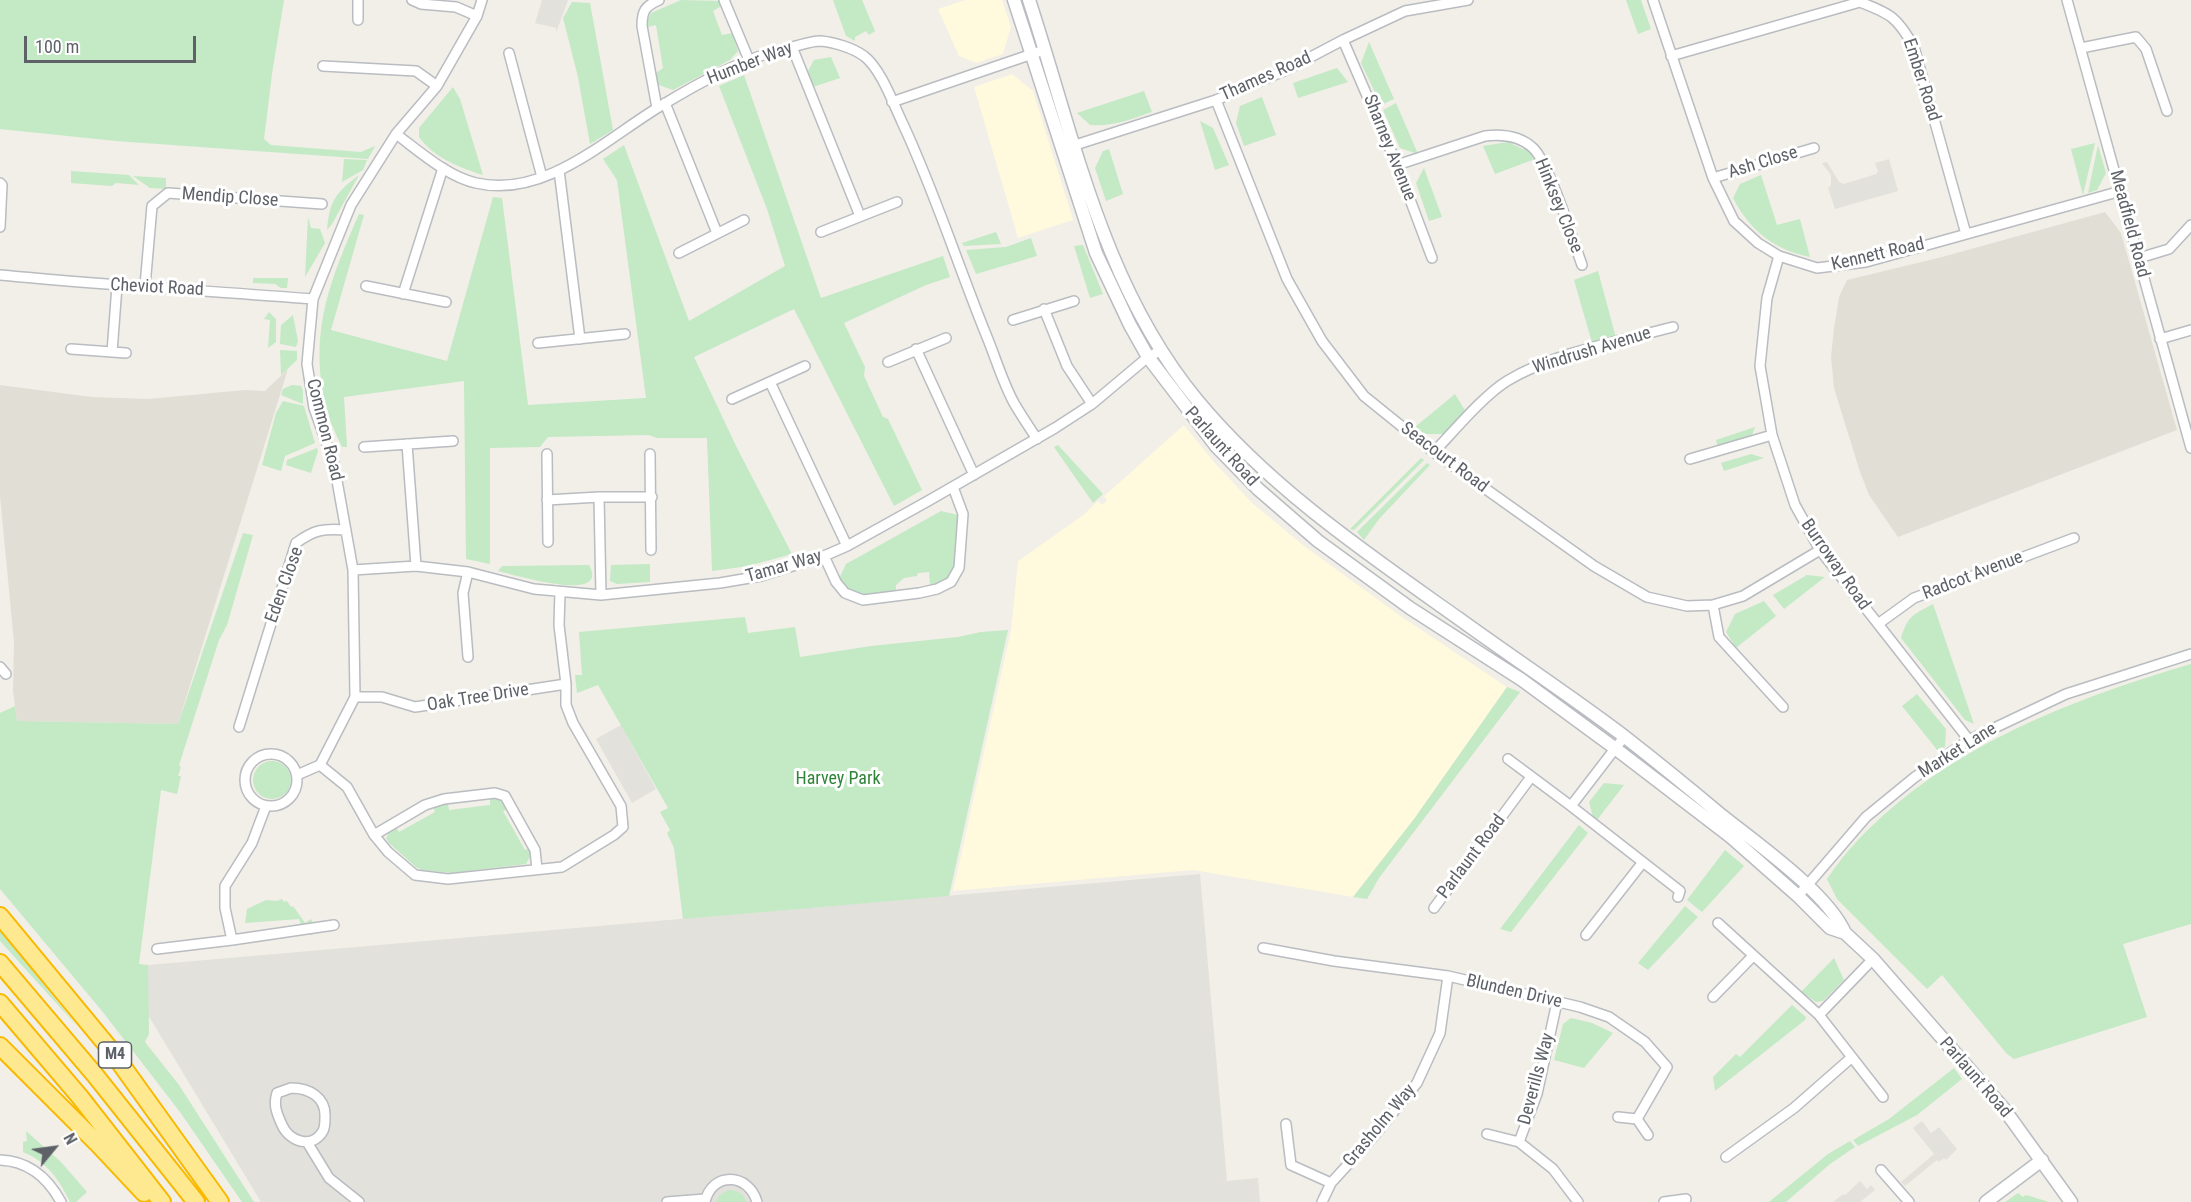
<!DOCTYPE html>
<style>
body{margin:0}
#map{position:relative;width:2191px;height:1202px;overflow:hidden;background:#f1efe7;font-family:"Roboto Condensed",sans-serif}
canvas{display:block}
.north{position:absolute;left:24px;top:1118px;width:60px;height:60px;-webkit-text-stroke:4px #fff;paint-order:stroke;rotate:61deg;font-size:16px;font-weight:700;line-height:24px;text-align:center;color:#5e6268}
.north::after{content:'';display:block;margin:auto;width:21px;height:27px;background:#5e6268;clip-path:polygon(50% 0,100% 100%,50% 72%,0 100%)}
.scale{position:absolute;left:24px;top:36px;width:172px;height:27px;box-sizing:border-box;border:3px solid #5e6268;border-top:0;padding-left:8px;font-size:18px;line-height:21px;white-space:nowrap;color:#5e6268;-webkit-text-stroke:4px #fff;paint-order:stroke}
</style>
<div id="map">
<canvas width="2191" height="1202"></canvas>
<div class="north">N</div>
<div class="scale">100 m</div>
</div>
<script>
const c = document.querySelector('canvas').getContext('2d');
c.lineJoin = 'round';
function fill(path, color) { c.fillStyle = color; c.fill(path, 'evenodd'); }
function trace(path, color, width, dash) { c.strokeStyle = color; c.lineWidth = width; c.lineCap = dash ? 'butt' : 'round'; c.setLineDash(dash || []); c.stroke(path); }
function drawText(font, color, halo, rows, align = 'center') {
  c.font = font + ' "Roboto Condensed",sans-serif'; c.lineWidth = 6; c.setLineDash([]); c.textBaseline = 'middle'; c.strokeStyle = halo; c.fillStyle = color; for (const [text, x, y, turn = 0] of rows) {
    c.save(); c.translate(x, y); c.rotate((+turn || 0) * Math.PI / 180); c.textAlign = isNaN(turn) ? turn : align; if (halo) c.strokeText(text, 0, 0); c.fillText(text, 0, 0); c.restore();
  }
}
const commercial = new Path2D(`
 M 965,0 L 1002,0 L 1011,27 L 1003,54 L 976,63 L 959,56 L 938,9 Z
 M 1012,74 L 1033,91 L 1073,220 L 1018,238 L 974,87 Z
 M 1184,425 L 1214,462 L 1251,502 L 1304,546 L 1402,617 L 1507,687 L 1414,819 L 1353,897 L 1193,870 L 953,891 L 1011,630 L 1018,561 L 1082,516 L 1098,501 L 1102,505 L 1107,501 L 1104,496 Z`);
const industrial = new Path2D(`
 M 542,0 L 568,0 L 556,33 L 556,28 L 535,23 Z
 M 1889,159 L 1898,191 L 1835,209 L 1828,188 L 1831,185 L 1831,175 L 1822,163 L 1827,162 L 1839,182 L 1844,184 L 1876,174 L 1878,171 L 1875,163 Z
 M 621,725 L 656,789 L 632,803 L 596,739 Z
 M 1200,874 L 1227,1181 L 1258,1178 L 1260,1202 L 261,1202 L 148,1015 L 148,965 Z
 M 1922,1121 L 1931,1133 L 1939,1127 L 1957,1149 L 1946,1160 L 1944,1158 L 1939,1162 L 1937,1160 L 1905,1186 L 1901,1182 L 1934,1154 L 1913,1128 Z
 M 1860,1181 L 1867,1189 L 1871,1185 L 1875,1190 L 1860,1202 L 1833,1202 L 1843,1194 L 1845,1195 Z`);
const education = new Path2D(`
 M 2105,212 L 2121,233 L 2177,430 L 1898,537 L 1869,495 L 1860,472 L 1834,388 L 1831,357 L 1834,328 L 1839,297 L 1847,280 L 1942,257 Z
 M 288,369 L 178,724 L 17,721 L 13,691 L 14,643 L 0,496 L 0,385 L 92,397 L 148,399 L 245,390 L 265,391 Z`);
const green = new Path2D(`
 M 0,0 L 284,0 L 272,74 L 264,139 L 271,145 L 361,152 L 375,146 L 368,159 L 116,141 L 0,129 Z
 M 681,0 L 719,1 L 721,6 L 713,11 L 722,35 L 732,33 L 738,51 L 730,60 L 673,90 L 656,84 L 656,73 L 663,68 L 656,25 L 648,27 L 647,22 L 651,13 Z
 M 833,0 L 862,0 L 875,31 L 869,35 L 866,31 L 855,37 L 855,41 L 846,36 Z
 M 1626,0 L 1641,0 L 1651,29 L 1638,34 Z
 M 572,2 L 590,3 L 613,130 L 590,144 L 578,77 L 563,18 Z
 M 1369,42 L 1394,99 L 1381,105 L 1361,63 Z
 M 831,57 L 840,78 L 813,87 L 808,71 L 814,60 Z
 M 1337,68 L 1348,82 L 1298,98 L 1293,83 Z
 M 744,75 L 821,298 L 943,256 L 950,277 L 926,285 L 844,323 L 865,367 L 864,376 L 883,417 L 888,419 L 922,490 L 894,506 L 794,309 L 694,357 L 737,448 L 792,554 L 748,566 L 712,571 L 707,438 L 657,438 L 649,435 L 548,437 L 540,447 L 490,448 L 490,564 L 466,559 L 464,381 L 344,397 L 347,447 L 342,447 C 335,432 327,416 324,399 C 310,328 331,278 359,214 L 364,215 L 331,330 L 447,361 L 493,197 L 502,198 L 528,405 L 646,398 L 617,180 L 603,159 L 624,145 L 689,321 L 785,266 L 767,209 L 719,86 Z
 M 453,87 L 460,99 L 483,175 C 460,168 433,157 419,137 L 419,128 Z
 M 1144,91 L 1152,112 C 1132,119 1112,127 1090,125 L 1077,113 Z
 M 1262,97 L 1276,135 L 1244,146 L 1236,123 L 1240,106 Z
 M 1396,103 L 1418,154 L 1400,148 L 1383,110 Z
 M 1200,121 L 1213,128 L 1229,165 L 1215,170 Z
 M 1508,142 L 1529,152 L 1535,159 L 1495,174 L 1483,146 Z
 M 2095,143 L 2083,195 L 2071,149 Z
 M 2098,145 L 2106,173 L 2097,190 L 2088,193 Z
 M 1109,149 L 1123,194 L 1106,201 L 1095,168 L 1103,151 Z
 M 344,159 L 367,160 L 363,170 L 342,182 Z
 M 1424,168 L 1442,217 L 1429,221 L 1416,183 Z
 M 71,171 L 129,175 L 139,185 L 116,183 L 112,186 L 71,183 Z
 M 359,175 L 332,224 L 327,230 C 330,199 336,193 359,175 Z
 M 1761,175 L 1777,225 L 1800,219 L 1810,257 C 1775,250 1750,231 1733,198 L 1740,184 Z
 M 133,176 L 166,178 L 166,189 L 150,188 Z
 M 308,217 L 311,228 L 320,229 L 325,243 L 305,277 Z
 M 996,232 L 1001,244 L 964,246 L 962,243 Z
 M 1031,238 L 1037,256 L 976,274 L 966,250 L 1006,247 Z
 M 1083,245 L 1103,294 L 1090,298 L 1074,246 Z
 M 1598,271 L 1616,338 L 1593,346 L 1574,280 Z
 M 253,278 L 288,278 L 287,288 L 281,288 L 275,284 L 253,283 Z
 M 269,312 L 276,319 L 276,342 L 268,348 L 270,320 L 264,319 Z
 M 293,315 L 298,341 L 296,347 L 280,344 L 281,325 Z
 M 280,350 L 297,351 L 297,360 L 281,375 Z
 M 292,385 L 301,386 L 303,391 L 303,404 L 281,395 L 283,389 Z
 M 1455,394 L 1466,412 L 1444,434 L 1425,434 L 1415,427 Z
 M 283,401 L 304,406 L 315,443 L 285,456 L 281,471 L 262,465 L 276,413 Z
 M 1755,427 L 1751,438 L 1718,448 L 1716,440 Z
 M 1058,445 L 1103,494 L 1093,503 L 1054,447 Z
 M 317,448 L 318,451 L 311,473 L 286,465 L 287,460 Z
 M 1751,454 L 1764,458 L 1724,471 L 1721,463 Z
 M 1421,458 L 1424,460 L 1354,530 L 1350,529 Z
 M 1427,463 L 1430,465 L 1379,519 L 1364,540 L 1357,532 Z
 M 941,511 L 958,515 C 962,539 964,583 930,585 L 929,572 L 918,573 L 917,576 L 904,578 L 896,585 L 896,591 C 872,595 855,601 839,579 L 846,564 Z
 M 243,533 L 253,535 L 227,625 L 219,640 L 179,765 L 181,767 L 178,776 L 181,776 L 177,794 L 161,790 L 139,964 L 148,965 L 149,1034 L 145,1042 L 179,1085 L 254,1202 L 242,1202 L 180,1112 L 102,1011 L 0,889 L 0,713 L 15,706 L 17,721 L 178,724 Z
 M 650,564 L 650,582 L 617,584 L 610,581 L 611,565 Z
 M 589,565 C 611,605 512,574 498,571 L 502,566 Z
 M 1807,575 L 1825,577 L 1784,609 L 1773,595 Z
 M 1764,601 L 1776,616 L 1736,648 L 1726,632 L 1735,614 Z
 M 1933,604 L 1974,724 L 1965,720 L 1901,638 C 1908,615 1913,615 1933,604 Z
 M 745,617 L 748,633 L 795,627 L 800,657 L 871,646 L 958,637 L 981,632 L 1008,630 L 949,896 L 683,919 L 674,848 L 667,833 L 670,830 L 660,812 L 668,808 L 598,685 L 577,693 L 575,675 L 582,675 L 579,632 Z
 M 2191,664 L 2191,924 L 2123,944 L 2147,1017 L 2014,1059 L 2007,1054 L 1942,975 L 1927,989 L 1837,899 L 1827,879 C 1834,869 1841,859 1849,850 C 1938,750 2066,701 2191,664 Z
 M 1507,687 L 1520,692 L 1379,878 L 1367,899 L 1353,897 L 1414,819 Z
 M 1917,694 L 1946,729 L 1945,747 L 1938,751 L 1902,706 Z
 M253 780a19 19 0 1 1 38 0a19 19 0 1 1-38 0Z
 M 1604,783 L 1624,785 L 1597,820 L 1593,817 L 1589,802 Z
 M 490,799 C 500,799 503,799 508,809 L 503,811 L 525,850 L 529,848 L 531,855 L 526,864 L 452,873 L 422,870 L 416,867 L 389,843 L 386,838 L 391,829 L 396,827 L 399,832 L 435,812 L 433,806 L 448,804 L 449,810 L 490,805 Z
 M 1579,825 L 1588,833 L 1511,932 L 1500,929 Z
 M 1725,850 L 1744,866 L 1702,912 L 1687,900 Z
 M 282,899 L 284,902 L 287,901 L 291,907 L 293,906 L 305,923 L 311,919 L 319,932 L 311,935 L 307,928 L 302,928 L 299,919 L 245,923 L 247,909 L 266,900 L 277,901 Z
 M 1685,906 L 1698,917 L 1648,970 L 1638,963 Z
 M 0,930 L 76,1025 L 0,941 Z
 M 1834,958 L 1844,980 L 1823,1001 L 1816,1002 L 1801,992 Z
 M 1792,1005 L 1806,1017 L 1805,1020 L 1715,1091 L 1713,1077 L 1736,1054 L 1740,1057 Z
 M 1571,1018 L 1592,1023 L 1613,1033 L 1584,1068 L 1554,1060 L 1563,1024 Z
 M 1954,1068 L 1962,1079 L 1917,1115 L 1858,1146 L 1853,1140 L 1889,1119 Z
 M 26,1131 L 61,1162 L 87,1192 L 76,1202 L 70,1202 C 59,1179 47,1162 23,1152 L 23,1142 L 27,1141 Z
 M 1850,1141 L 1855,1147 L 1830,1164 L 1786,1202 L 1769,1202 L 1828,1154 Z
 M 728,1190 C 737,1190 744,1193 746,1202 L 716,1202 L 719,1196 Z
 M 2018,1193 L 2023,1197 L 2026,1195 L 2049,1202 L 2005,1202 Z`);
const minor = new Path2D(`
 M 412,0 L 421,4 L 456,7 L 477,16
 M 724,0 L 749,60
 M 1653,0 L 1713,178 L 1734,221 L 1758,243 L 1779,256 L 1817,268 L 1866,262 L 2121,191
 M 2067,0 L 2191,448
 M 358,20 L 358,0
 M 1343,40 L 1397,165 L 1432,258
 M 792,47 L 860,216
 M 2081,48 L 2136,37 L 2146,49 L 2167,111
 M 509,53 L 542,177
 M 1671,56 L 1860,2 C 1891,14 1897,17 1914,47 L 1966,234
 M 323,66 L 416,71 L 437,86
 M 1216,100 L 1287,279 L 1322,341 L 1364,396 L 1431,450 L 1594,566 L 1647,597 L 1687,606 L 1713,605 L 1743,596 L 1820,550
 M 892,102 L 1038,52
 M 665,103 L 717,233
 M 657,108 L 642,26 C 642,11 645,6 659,0
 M 396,134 C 419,151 448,177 476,183 C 544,199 606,139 659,107 C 700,82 745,57 792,47 C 801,45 811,41 820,41 C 834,42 853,48 864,56 C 881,69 893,103 902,122 C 935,192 958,266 987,337 C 996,359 1003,383 1014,403 C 1021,415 1029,427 1037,439
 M 1069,147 L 1216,100 L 1286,70 L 1343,40 L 1405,11 L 1468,0
 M 1397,165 L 1485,136 C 1502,134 1520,136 1533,148 C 1549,163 1573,240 1582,265
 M 559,170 L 580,339
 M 1713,178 L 1814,148
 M 0,183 L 2,185 L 0,227
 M 821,232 L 897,202
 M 679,253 L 744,220
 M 1779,256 L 1767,298 L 1760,366 L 1772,435 L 1795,505 L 1820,550 L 1969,740
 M 2139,258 L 2169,249 L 2191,225
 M 0,275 C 104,285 209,291 313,299
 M 145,286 L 152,206 L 168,193 L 322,204
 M 366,286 L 446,302
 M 403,294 L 443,168
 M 1044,309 L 1067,366 L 1092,404
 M 1013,320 L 1074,301
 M 2160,339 L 2191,330
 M 538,343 L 625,334
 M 71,349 L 126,353
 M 916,349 L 974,475
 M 112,352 L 117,286
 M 888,362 L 946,338
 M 770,382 L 847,546
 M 732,399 L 805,366
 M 407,444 L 416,566
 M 364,447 L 453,441
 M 1434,452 C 1454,431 1483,396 1507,381 C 1553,353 1620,341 1673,327
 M 547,454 L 548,542
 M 650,454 L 651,550
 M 1690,459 L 1772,435
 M 599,497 L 601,595
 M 547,500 L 599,497 L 652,497
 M 824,556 L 836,582 L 845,593 L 863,600 L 919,593 L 937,589 L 951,582 L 959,568 L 963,514 L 953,487
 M 353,570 L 416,566 L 468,572 L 534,589 L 601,595 L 720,583 L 761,576 L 824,556 L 847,546 L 928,501 L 1055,428 L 1092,404 L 1148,357 L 1160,351
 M 468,572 L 463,593 L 468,657
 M 1713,605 L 1719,637 L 1783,707
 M 1878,624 L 1914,598 L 2074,538
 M 0,667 L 6,674
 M 355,697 L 382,697 L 415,707 L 566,684
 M 239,727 L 296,543 C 314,530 323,528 346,530
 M245 780a26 26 0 1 1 52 0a26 26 0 1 1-52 0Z
 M 1508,759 L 1571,806 L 1624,737
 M 320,765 L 347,787 L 374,835 L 388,852 L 415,875 L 448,879 L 562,867 L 614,835 L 623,827 L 621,806 L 573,723 L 566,705 L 566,684 L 559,625 L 560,592
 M 297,775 L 320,765 L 355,697 L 353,570 L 334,464 L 314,408 L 307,364 L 313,299 L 351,205 L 396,134 L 437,86 L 477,16 L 482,0
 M 266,806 L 252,843 L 225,886 L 225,908 L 232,940 L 334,925
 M 1571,806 L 1680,891 L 1678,897
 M 374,835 L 425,805 L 444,799 L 495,793 L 505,796 L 535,850 L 537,869
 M 1798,896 L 1866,817 L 1915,777 L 1969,740 L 2066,694 L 2191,654
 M 1434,908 L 1531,777
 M 1718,923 L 1819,1015 L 1873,959
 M 1586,935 L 1643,862
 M 1263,948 L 1334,961 L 1448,976 L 1580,1007 L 1609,1017 L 1645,1042 L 1667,1067 L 1637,1119 L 1648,1135
 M 157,949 L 232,940
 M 1713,997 L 1753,956
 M 1557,1002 L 1537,1094 L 1519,1142 L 1553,1169 L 1578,1202
 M 1819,1015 L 1883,1097
 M 291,1088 C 309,1088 326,1097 325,1117 C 325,1122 325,1127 323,1131 C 312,1150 289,1141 282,1125 C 277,1114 273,1105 277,1093 Z
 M 1618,1117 L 1637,1119
 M 1286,1124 L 1291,1165 L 1331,1183
 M 1487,1134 L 1519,1142
 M 307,1142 L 329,1178 L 359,1202
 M 1726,1157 L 1794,1108 L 1851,1058
 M 0,1160 C 28,1161 48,1178 61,1202
 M 1881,1170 L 1909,1202
 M 667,1202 L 705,1199
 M 705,1202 C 712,1171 749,1173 757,1202
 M 1322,1202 L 1331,1183 L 1374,1136 L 1417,1083 L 1440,1033 L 1448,976
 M 1664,1202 L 1686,1199`);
const tertiary = new Path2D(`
 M 1014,0 L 1096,253 L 1130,325 L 1148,357 L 1216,446 L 1258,489 L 1318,541 L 1410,608 L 1522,680 L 1616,749 L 1731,837 L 1798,896 L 1830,928 L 1845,933 L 1873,959 L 2004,1109 L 2071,1202
 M 1029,0 C 1074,137 1103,287 1197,400 C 1269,487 1366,553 1458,618 C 1513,658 1571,696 1625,737 C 1657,762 1689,788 1720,814 C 1756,843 1827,892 1845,933
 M 1986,1202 L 2042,1160`);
const motorway = new Path2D(`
 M 0,916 L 110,1049 L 220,1202
 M 0,963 L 95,1075 L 196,1202
 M 0,1003 L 80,1097 L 162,1202
 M 0,1046 L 98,1144 L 144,1193`);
const shields = [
 [115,1055,33]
];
const shieldNames = [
 ["M4",115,1055]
];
const streetNames = [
 ["Humber Way",750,64,-21],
 ["Thames Road",1266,77,-24],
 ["Ember Road",1921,80,72],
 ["Sharney Avenue",1389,148,68],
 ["Ash Close",1763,163,-17],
 ["Mendip Close",230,198,4],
 ["Hinksey Close",1558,206,68],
 ["Meadfield Road",2129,224,75],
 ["Kennett Road",1878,255,-13],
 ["Cheviot Road",157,288,3],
 ["Windrush Avenue",1592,351,-17],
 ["Common Road",324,430,76],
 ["Parlaunt Road",1221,447,48],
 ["Seacourt Road",1444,458,37],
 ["Burroway Road",1835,565,55],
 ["Tamar Way",784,567,-16],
 ["Radcot Avenue",1973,576,-21],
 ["Eden Close",285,585,-70],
 ["Oak Tree Drive",478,698,-9],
 ["Market Lane",1958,751,-32],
 ["Parlaunt Road",1472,857,-53],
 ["Blunden Drive",1514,992,13],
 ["Parlaunt Road",1975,1078,49],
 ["Deverills Way",1537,1079,-75],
 ["Grasholm Way",1380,1126,-50]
];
const parkNames = [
 ["Harvey Park",838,779]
];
fill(commercial, '#fff9de');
fill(industrial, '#e2e1db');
fill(education, '#e1dfd5');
fill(green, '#c3e9c5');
trace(minor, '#b9bcc1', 12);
trace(tertiary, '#b9bcc1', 15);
trace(motorway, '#f8b900', 20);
trace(minor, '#fff', 9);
trace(tertiary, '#fff', 12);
trace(motorway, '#ffe990', 16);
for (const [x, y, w] of shields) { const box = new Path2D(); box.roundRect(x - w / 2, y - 13, w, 26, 4.5); c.fillStyle = '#fff'; c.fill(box); trace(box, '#5e6268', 1.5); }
drawText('bold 16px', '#5e6268', null, shieldNames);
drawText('18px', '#5e6268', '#fff', streetNames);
drawText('18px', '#30843a', '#fff', parkNames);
</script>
